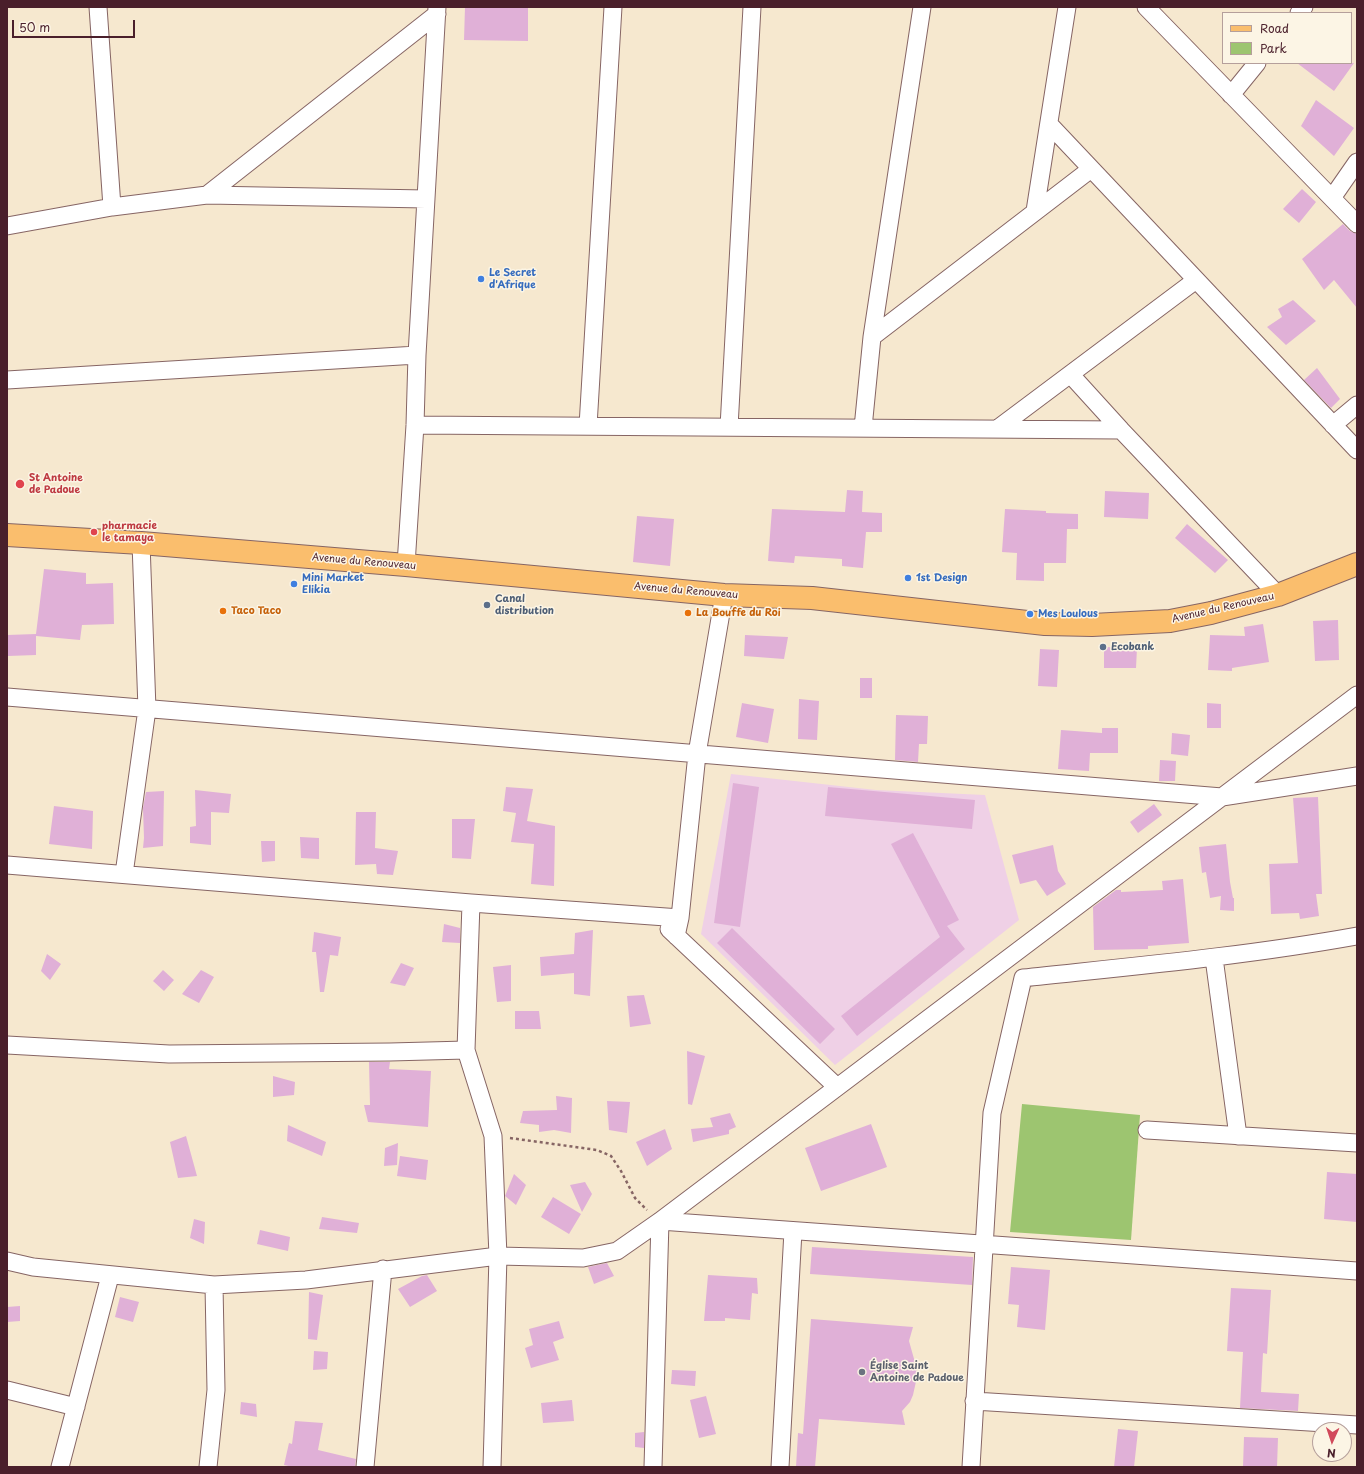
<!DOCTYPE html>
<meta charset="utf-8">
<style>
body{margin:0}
#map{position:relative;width:1364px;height:1474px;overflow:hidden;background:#f6e8cf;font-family:"Playpen Sans",sans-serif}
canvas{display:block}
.frame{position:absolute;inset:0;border:8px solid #4a1f2b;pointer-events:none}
.legend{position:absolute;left:1222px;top:12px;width:130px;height:52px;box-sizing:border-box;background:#fcf5e5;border:1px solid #b59f9b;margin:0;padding:5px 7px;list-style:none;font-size:12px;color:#4a1f2b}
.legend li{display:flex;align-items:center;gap:8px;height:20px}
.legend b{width:20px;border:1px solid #b59f9b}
.north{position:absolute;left:1312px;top:1422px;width:40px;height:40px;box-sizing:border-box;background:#fcf5e5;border:1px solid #b59f9b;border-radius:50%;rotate:183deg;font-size:11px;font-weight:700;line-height:16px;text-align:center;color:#4a1f2b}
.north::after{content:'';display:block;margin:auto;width:14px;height:18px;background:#d1495b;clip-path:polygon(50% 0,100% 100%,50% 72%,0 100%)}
.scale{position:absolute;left:12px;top:20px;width:123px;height:18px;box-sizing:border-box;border:2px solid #4a1f2b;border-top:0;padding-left:5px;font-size:12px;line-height:14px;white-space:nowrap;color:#4a1f2b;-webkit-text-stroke:3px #fcf5e5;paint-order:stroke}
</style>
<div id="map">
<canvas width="1364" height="1474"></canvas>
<div class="frame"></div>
<ul class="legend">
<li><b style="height:5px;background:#fabe6d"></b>Road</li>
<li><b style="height:11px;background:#9dc570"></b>Park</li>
</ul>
<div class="north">N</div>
<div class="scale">50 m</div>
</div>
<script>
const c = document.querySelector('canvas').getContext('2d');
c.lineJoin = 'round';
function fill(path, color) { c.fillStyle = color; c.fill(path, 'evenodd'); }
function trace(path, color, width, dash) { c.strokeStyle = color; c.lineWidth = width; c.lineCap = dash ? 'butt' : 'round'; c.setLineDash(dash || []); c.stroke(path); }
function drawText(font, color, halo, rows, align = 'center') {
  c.font = font + ' "Playpen Sans",sans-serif'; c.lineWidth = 3; c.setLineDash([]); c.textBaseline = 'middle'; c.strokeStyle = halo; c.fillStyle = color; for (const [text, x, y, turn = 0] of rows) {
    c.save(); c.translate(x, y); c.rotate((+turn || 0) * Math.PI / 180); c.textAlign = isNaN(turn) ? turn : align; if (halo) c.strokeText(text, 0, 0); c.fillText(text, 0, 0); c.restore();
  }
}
const built = new Path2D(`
 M 731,774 L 876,790 L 985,795 L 1019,920 L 835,1065 L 701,934 Z`);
const green = new Path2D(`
 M 1022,1104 L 1140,1115 L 1131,1240 L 1010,1232 Z`);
const building = new Path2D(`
 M 465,7 L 528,7 L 528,41 L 464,40 Z
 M 1297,63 L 1354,63 L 1334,91 Z
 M 1316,100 L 1354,128 L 1334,156 L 1301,126 Z
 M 1302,189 L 1316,202 L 1299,223 L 1283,209 Z
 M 1343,224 L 1350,231 L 1357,234 L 1357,308 L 1334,280 L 1324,290 L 1302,259 Z
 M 1293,300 L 1316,321 L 1286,345 L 1267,327 L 1282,317 L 1278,309 Z
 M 1317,368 L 1340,399 L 1331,408 L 1304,380 Z
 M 847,490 L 863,491 L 862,512 L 882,513 L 882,532 L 866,532 L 863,568 L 842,566 L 842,559 L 795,556 L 794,563 L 768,561 L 772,509 L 845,512 Z
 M 1105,491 L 1149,493 L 1148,519 L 1104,517 Z
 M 1005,509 L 1046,511 L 1046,513 L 1078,514 L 1078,529 L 1067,529 L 1066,563 L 1044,563 L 1044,581 L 1016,580 L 1017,553 L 1002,552 Z
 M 637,516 L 674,519 L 670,566 L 633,562 Z
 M 1187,524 L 1228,560 L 1215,573 L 1175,538 Z
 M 44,569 L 86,573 L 86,584 L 113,583 L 114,624 L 82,625 L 80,640 L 36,636 L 36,655 L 8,656 L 7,635 L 36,634 Z
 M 1338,620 L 1339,660 L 1315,661 L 1313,621 Z
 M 1263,624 L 1269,662 L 1232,668 L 1232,671 L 1208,670 L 1210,635 L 1245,636 L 1244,627 Z
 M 745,635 L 788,637 L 784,659 L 744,656 Z
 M 1104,647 L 1137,648 L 1136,668 L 1104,668 Z
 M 1040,649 L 1059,650 L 1057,687 L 1038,686 Z
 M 860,678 L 872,678 L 872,698 L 860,698 Z
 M 799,699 L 819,701 L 817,740 L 798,739 Z
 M 742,703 L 774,709 L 768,743 L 736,737 Z
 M 1207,703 L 1221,704 L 1221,728 L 1207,728 Z
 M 896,715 L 928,716 L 927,744 L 919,744 L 918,762 L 895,760 Z
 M 1102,728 L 1118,728 L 1118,753 L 1090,753 L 1089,771 L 1058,769 L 1061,730 L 1102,733 Z
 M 1172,733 L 1190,735 L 1188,756 L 1171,754 Z
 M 1160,760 L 1176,761 L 1175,781 L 1159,781 Z
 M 733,783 L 759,787 L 740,927 L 714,923 Z
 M 506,787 L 533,789 L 527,821 L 555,826 L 554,886 L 531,884 L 534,844 L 511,842 L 516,813 L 503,811 Z
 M 828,787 L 975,800 L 972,829 L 825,816 Z
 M 195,790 L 231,794 L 229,813 L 211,812 L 211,845 L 190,843 L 190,827 L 196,826 Z
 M 164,791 L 163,846 L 143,848 L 144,838 L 143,808 L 146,792 Z
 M 1318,797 L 1322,894 L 1316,894 L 1319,916 L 1300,919 L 1299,913 L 1271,914 L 1269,864 L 1298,863 L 1293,798 Z
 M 1154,804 L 1162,815 L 1138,833 L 1130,822 Z
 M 54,806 L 93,811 L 92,849 L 49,844 Z
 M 356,812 L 376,812 L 375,848 L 398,851 L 393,875 L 377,874 L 376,864 L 355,865 Z
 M 452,819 L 475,819 L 471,859 L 452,858 Z
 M 913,833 L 959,920 L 947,926 L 965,949 L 857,1036 L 841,1016 L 940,937 L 891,844 Z
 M 300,837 L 319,838 L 319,859 L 301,858 Z
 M 261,841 L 275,841 L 275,861 L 262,862 Z
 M 1226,844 L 1230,882 L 1233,898 L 1234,898 L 1234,911 L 1220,910 L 1221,896 L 1210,898 L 1206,872 L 1202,873 L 1199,847 Z
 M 1053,845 L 1058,871 L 1066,884 L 1047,896 L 1036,880 L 1020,884 L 1012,855 Z
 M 1183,879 L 1189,943 L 1148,946 L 1148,949 L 1094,950 L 1093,907 L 1116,890 L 1121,890 L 1121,892 L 1163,890 L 1162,881 Z
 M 444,924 L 460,928 L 460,943 L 442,942 Z
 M 732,928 L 835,1029 L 820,1044 L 717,943 Z
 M 593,930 L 590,996 L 574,994 L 574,973 L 541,976 L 540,957 L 574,954 L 575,933 Z
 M 314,932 L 341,937 L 338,956 L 330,955 L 324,992 L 320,992 L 316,952 L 312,952 Z
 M 47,954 L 61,964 L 50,980 L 41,971 Z
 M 401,963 L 414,968 L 405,986 L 390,983 Z
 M 511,965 L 511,1001 L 497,1002 L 493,967 Z
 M 163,970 L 174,980 L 164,991 L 153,981 Z
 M 201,970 L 214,977 L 199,1003 L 182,994 Z
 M 644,995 L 651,1024 L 630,1027 L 627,996 Z
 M 515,1011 L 539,1011 L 541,1029 L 515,1029 Z
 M 687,1051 L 705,1056 L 692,1105 L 688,1104 Z
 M 369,1062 L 390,1062 L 389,1069 L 431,1071 L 428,1127 L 368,1122 L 364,1105 L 370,1105 Z
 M 273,1076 L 295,1082 L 294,1095 L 273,1097 Z
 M 556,1096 L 572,1098 L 571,1133 L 554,1130 L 539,1132 L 539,1125 L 520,1123 L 523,1111 L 557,1110 Z
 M 607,1101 L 630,1102 L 627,1133 L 609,1130 Z
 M 730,1113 L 736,1127 L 729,1130 L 729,1134 L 693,1142 L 691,1129 L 713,1127 L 710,1118 Z
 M 871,1124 L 887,1167 L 821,1191 L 805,1148 Z
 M 288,1125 L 326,1142 L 322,1156 L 287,1141 Z
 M 665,1129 L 672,1149 L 647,1166 L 636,1142 Z
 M 186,1136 L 197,1176 L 178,1178 L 170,1142 Z
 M 398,1143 L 397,1165 L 384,1166 L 385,1148 Z
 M 400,1156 L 428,1160 L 426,1180 L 397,1176 Z
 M 1327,1172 L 1357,1174 L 1357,1222 L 1324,1219 Z
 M 514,1174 L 526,1185 L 516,1205 L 505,1196 Z
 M 585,1182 L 592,1194 L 582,1212 L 570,1185 Z
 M 553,1197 L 581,1214 L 569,1234 L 541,1217 Z
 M 322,1217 L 359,1223 L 357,1233 L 319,1229 Z
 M 194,1219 L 205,1222 L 204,1244 L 190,1238 Z
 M 260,1230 L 290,1237 L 288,1251 L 257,1244 Z
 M 812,1247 L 973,1257 L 972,1285 L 810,1274 Z
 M 607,1263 L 614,1276 L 594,1284 L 588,1267 Z
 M 1011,1267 L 1050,1270 L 1045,1330 L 1017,1327 L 1019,1305 L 1008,1304 Z
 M 427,1275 L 437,1291 L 410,1307 L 398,1289 L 422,1276 Z
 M 708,1275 L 757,1278 L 758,1294 L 752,1293 L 750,1320 L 725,1318 L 725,1321 L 704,1321 Z
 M 1231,1288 L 1271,1290 L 1267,1354 L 1263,1353 L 1261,1392 L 1299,1394 L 1298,1411 L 1240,1408 L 1243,1352 L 1227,1351 Z
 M 309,1292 L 323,1295 L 317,1340 L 308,1339 Z
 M 120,1297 L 139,1302 L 133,1322 L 115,1317 Z
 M 20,1306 L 20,1321 L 7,1322 L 7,1307 Z
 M 811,1319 L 913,1327 L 909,1341 L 916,1366 L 917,1377 L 913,1395 L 910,1402 L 902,1411 L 905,1425 L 819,1419 L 815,1467 L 796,1467 L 798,1433 L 803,1434 Z
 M 559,1321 L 564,1338 L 553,1342 L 559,1360 L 531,1368 L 525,1348 L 533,1345 L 529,1329 Z
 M 314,1351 L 328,1352 L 327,1369 L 313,1370 Z
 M 672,1370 L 696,1371 L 695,1386 L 671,1384 Z
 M 706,1396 L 716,1434 L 699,1438 L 690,1400 Z
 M 572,1400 L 574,1421 L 543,1423 L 541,1403 Z
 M 241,1402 L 256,1404 L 257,1417 L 240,1414 Z
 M 295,1421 L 323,1423 L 318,1450 L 356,1459 L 355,1467 L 293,1467 L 284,1465 L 289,1443 L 292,1444 Z
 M 1118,1429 L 1138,1431 L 1134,1467 L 1114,1467 Z
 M 644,1432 L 644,1448 L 635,1447 L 635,1433 Z
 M 1244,1437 L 1278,1438 L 1277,1467 L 1243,1467 Z`);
const path = new Path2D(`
 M 510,1138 L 597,1150 L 611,1156 L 621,1171 L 635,1198 L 647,1210`);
const minor = new Path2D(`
 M 98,7 L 112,207
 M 1146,7 L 1357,224
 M 1299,13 L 1304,7
 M 1231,95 L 1257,63
 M 1049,124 L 1357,450
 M 207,195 L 437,14
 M 1332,198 L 1357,162
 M 1035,211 L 1067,7
 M 7,226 L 112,207 L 207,195 L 426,199
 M 872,337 L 1091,169
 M 1071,375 L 1121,430 L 1278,595
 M 7,380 L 417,355
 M 415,425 L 1121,430
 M 1333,425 L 1357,405
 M 588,426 L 613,7
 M 729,427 L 752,7
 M 863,428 L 872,337 L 922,7
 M 997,429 L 1196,280
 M 406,565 L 415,425 L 417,355 L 437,7
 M 7,697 L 1222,797 L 1357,776
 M 7,865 L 471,903 L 680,918
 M 124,874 L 147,709 L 141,543
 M 471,903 L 466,1050 L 493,1136 L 498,1256 L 492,1467
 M 669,929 L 837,1087
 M 676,936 L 680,918 L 697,754 L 724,595
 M 1214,958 L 1238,1136
 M 7,1045 L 169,1054 L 390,1052 L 466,1050
 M 1147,1130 L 1357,1143
 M 660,1221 L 1357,1271
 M 7,1261 L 33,1267 L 214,1285 L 306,1280 L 498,1256 L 583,1258 L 617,1251 L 660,1221 L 1357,695
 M 7,1390 L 76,1407
 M 974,1401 L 1357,1425
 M 60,1467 L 110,1276
 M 208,1467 L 216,1390 L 214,1285
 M 365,1467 L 383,1269
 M 653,1467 L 660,1221
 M 780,1467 L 793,1231
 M 971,1467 L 992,1113 L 1023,978 C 1135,966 1246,956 1357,936`);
const major = new Path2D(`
 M 7,535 L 141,543 L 406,565 L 724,595 L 812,598 L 1045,624 L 1092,625 L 1170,621 L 1211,613 L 1278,595 L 1357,564`);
const markers = [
 [481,279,4,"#3f7fe0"],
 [20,484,5,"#e0444e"],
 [94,532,4,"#e0444e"],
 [908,578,4,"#3f7fe0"],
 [294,584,4,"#3f7fe0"],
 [487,605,4,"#5c6f8a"],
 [223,611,4,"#e8710a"],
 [688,613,4,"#e8710a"],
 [1030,614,4,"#3f7fe0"],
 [1103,647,4,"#5c6f8a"],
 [862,1372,4,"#6b7280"]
];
const shopNames = [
 ["Le Secret",489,273],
 ["d'Afrique",489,285],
 ["Mini Market",302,578],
 ["Elikia",302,590],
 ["1st Design",916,578],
 ["Mes Loulous",1038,614]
];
const healthNames = [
 ["St Antoine",29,478],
 ["de Padoue",29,490],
 ["pharmacie",102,526],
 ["le tamaya",102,538]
];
const streetNames = [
 ["Avenue du Renouveau",364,562,5],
 ["Avenue du Renouveau",686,591,5],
 ["Avenue du Renouveau",1223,608,-13]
];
const serviceNames = [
 ["Canal",495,599],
 ["distribution",495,611],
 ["Ecobank",1111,647]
];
const foodNames = [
 ["Taco Taco",231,611],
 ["La Bouffe du Roi",696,613]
];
const worshipNames = [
 ["Église Saint",870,1366],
 ["Antoine de Padoue",870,1378]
];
fill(built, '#efd0e6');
fill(green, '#9dc570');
fill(building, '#e0b0d7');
trace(minor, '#866564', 19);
trace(major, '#866564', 24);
trace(path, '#866564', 2.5, [3, 3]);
trace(minor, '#fff', 17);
trace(major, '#fabe6d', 22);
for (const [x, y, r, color] of markers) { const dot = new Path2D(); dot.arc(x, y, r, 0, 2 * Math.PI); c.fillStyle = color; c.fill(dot); trace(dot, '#fcf5e5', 1.5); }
drawText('bold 10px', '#366cbe', '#fcf5e5', shopNames, 'left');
drawText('bold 10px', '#be3a42', '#fcf5e5', healthNames, 'left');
drawText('10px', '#4a1f2b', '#fcf5e5', streetNames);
drawText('bold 10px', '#4e5e75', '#fcf5e5', serviceNames, 'left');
drawText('bold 10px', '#c56008', '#fcf5e5', foodNames, 'left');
drawText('bold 10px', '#5b616d', '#fcf5e5', worshipNames, 'left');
</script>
